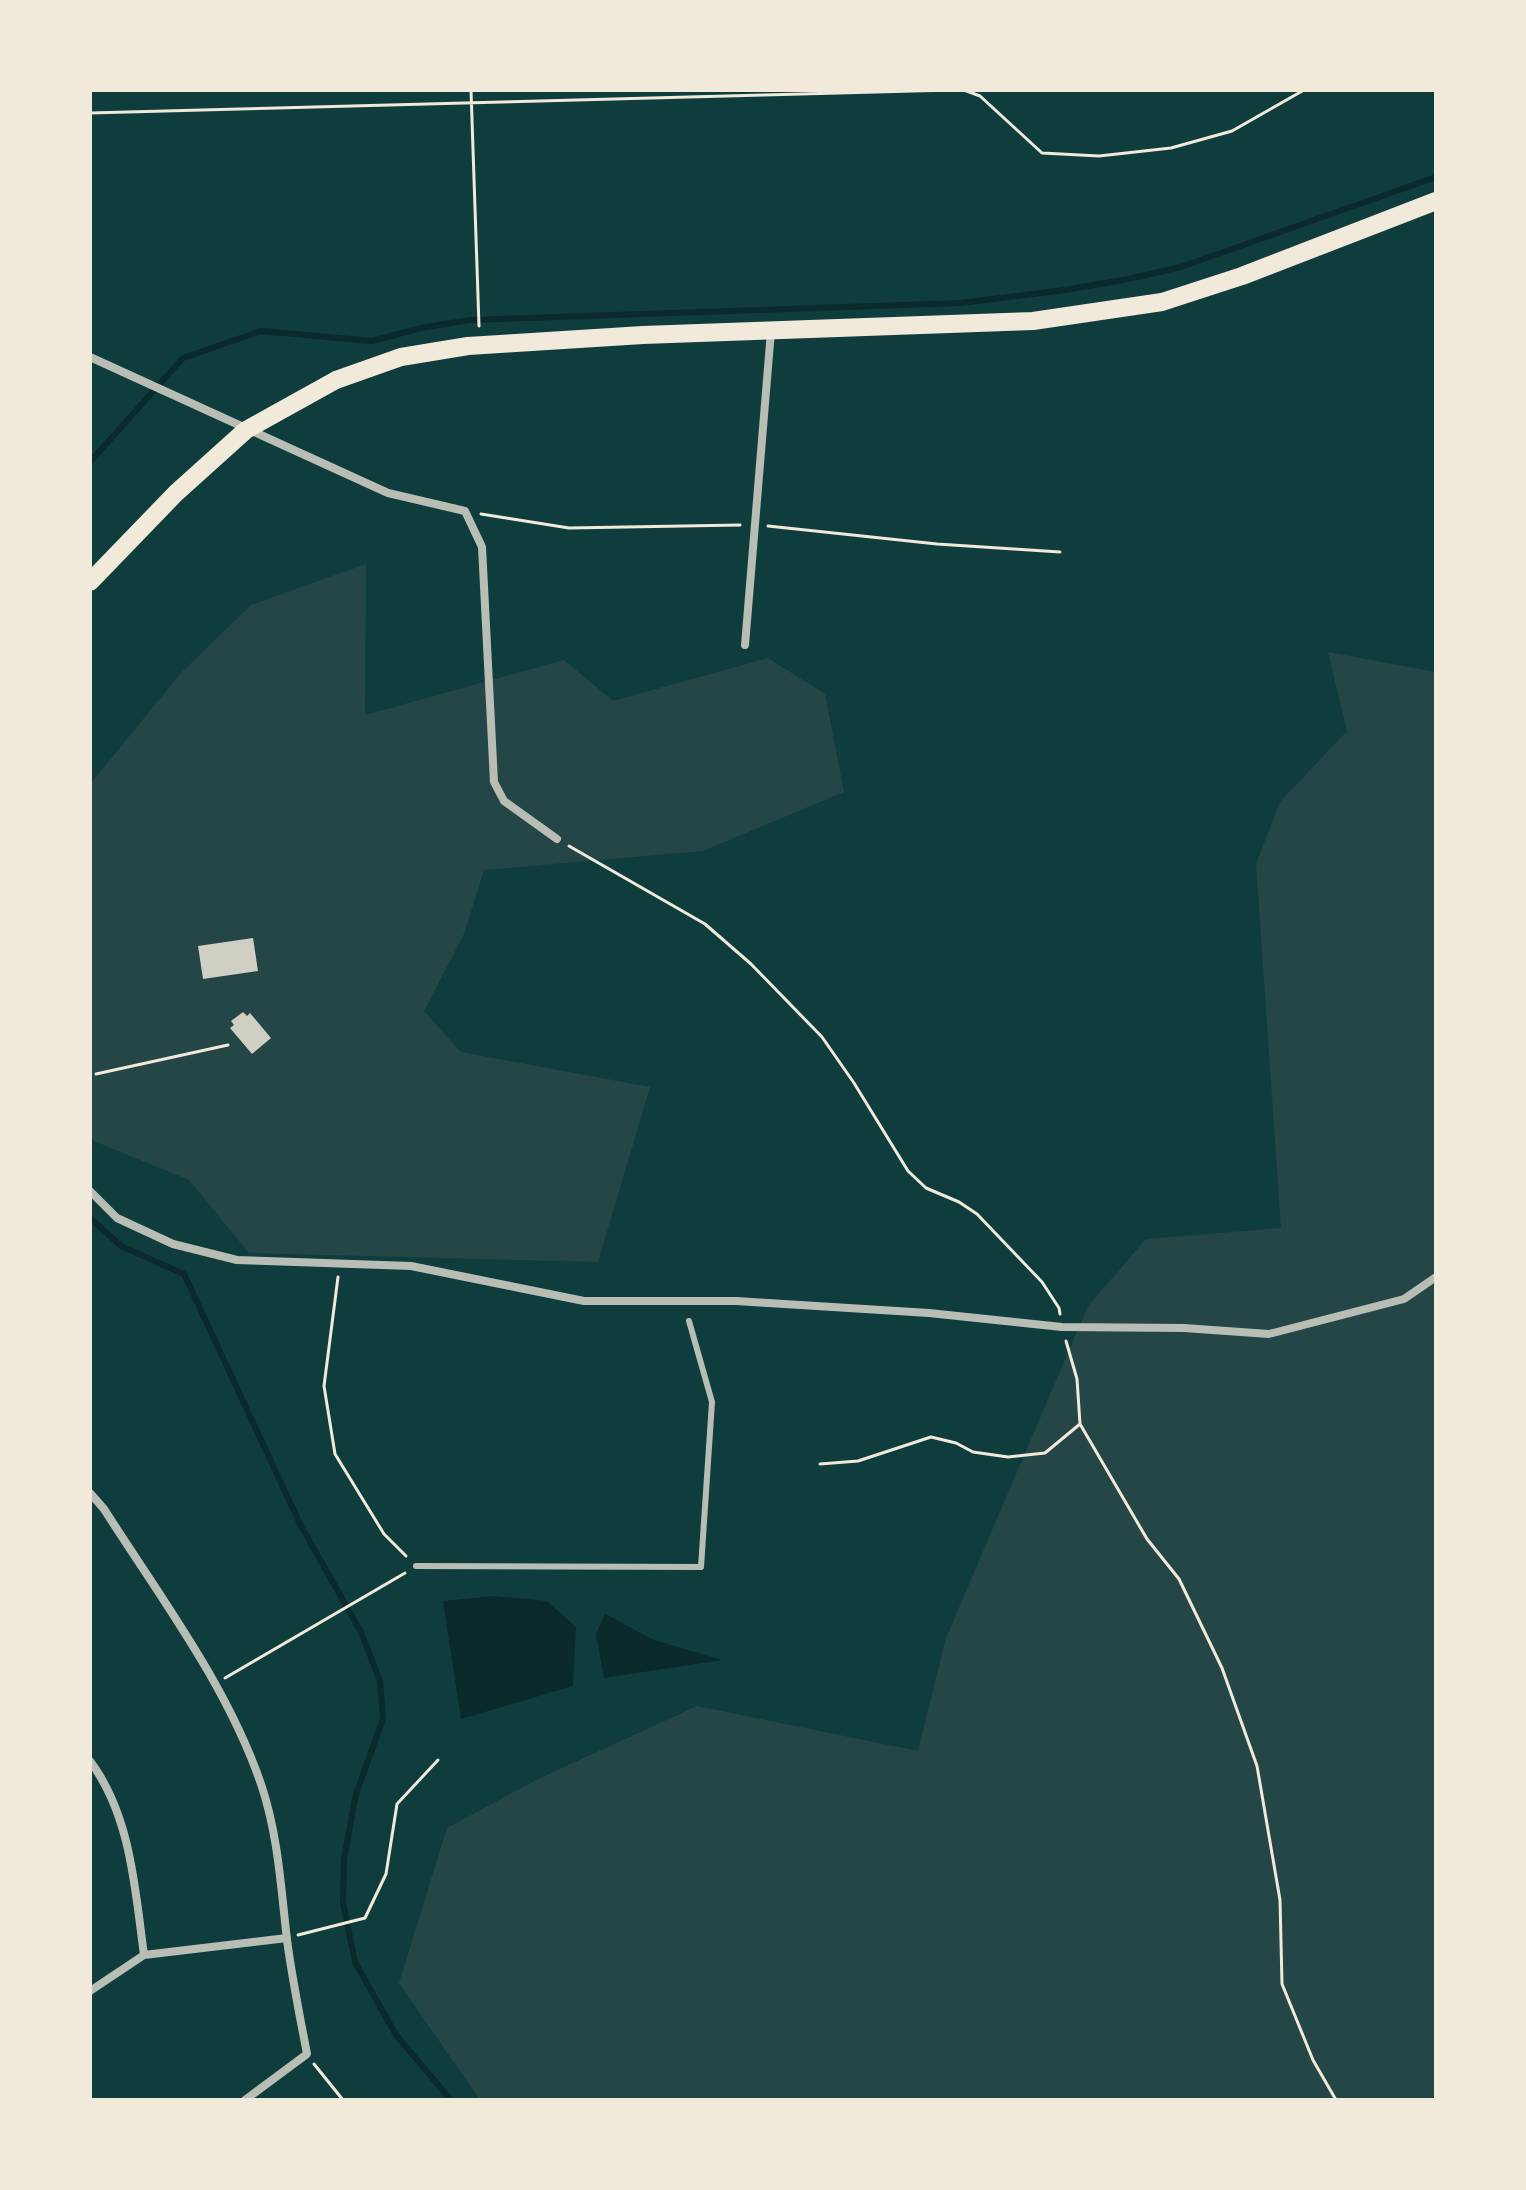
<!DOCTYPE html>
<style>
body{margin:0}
#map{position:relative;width:1526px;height:2190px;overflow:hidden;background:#0f3d3e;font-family:Lora,serif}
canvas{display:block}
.frame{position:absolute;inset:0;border:92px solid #f1e9da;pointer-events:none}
</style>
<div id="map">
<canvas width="1526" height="2190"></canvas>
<div class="frame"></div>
</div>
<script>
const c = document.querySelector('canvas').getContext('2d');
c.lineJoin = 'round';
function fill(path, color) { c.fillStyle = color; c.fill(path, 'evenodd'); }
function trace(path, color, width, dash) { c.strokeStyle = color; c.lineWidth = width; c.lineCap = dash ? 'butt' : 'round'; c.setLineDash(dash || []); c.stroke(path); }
const green = new Path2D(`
 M 366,564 L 365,715 L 564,660 L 613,701 L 768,658 L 825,694 L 844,792 L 703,851 L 484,870 L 464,934 L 424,1011 L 461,1052 L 650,1087 L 598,1262 L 249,1253 L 189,1180 L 94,1141 L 90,1136 L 90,784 L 182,672 L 251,605 Z
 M 1328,652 L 1436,672 L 1436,2100 L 480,2100 L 399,1983 L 447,1828 L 538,1779 L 697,1706 L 918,1751 L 946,1638 L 1088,1306 L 1146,1239 L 1281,1228 L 1256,864 L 1280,802 L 1347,731 Z`);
const water = new Path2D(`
 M 495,1596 L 547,1601 L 576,1627 L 573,1686 L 461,1719 L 443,1601 Z
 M 605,1614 L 654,1640 L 722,1660 L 604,1678 L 596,1634 Z`);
const stream = new Path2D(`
 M 90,462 L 183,358 L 261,331 L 372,341 L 421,328 L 470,320 L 961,303 L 1065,290 L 1128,279 L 1181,267 L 1436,177
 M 90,1218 L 121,1246 L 184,1274 L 301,1526 L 361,1632 L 380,1681 L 383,1719 L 356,1794 L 344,1859 L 343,1903 L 355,1962 L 396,2035 L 451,2100`);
const building = new Path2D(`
 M 253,938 L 258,971 L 203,979 L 198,946 Z
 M 243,1012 L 247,1016 L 250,1013 L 271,1038 L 252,1054 L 230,1028 L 234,1025 L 231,1021 Z`);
const path = new Path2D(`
 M 471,90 L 479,326
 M 964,90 L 980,96 L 1042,153 L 1099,156 L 1171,148 L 1232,131 L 1304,90
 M 90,113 L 951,90
 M 481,514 L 569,528 L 740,525
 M 768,526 L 937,544 L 1060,552
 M 569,846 L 705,924 L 751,964 L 822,1037 L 854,1083 L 908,1171 L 926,1188 L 959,1202 L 977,1214 L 1042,1282 L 1059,1308 L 1060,1314
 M 96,1074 L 228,1045
 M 338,1277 L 324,1386 L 335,1454 L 384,1534 L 406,1556
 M 1066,1341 L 1077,1379 L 1080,1424 L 1147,1539 L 1179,1579 L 1222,1668 L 1257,1766 L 1280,1900 L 1282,1984 L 1313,2060 L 1336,2100
 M 820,1464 L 858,1461 L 931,1437 L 956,1443 L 973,1452 L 1008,1457 L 1045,1453 L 1080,1424
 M 225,1678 L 405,1573
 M 298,1935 L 365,1918 L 386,1874 L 397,1804 L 438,1760
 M 314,2064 L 343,2100`);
const service = new Path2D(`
 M 416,1566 L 701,1567 L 712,1402 L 689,1321`);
const minor = new Path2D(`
 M 90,357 L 388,493 L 465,511 L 482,547 L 494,782 L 504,801 L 557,839
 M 745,645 L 771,331
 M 90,1191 L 117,1218 L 173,1244 L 237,1260 L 411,1266 L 584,1301 L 736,1301 L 929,1313 L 1062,1327 L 1184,1328 L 1269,1334 L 1404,1299 L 1436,1277
 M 90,1493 L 104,1509 C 160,1597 227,1685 261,1784 C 278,1834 281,1888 287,1940 C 292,1978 300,2017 307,2054 L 245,2100
 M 90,1761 C 131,1816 135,1889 144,1955
 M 90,1991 L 144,1955 L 287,1938`);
const primary = new Path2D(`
 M 90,582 L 176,493 L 246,430 L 336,380 L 401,357 L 468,346 L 643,335 L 1033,321 L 1162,302 L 1242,276 L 1436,201`);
fill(green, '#244646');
fill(water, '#0a2a2b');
trace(stream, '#0a2a2b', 6);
fill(building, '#cfcfc3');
trace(path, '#f1e9da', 3);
trace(service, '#b8beb3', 6);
trace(minor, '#b8beb3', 8);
trace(primary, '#f1e9da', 18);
</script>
